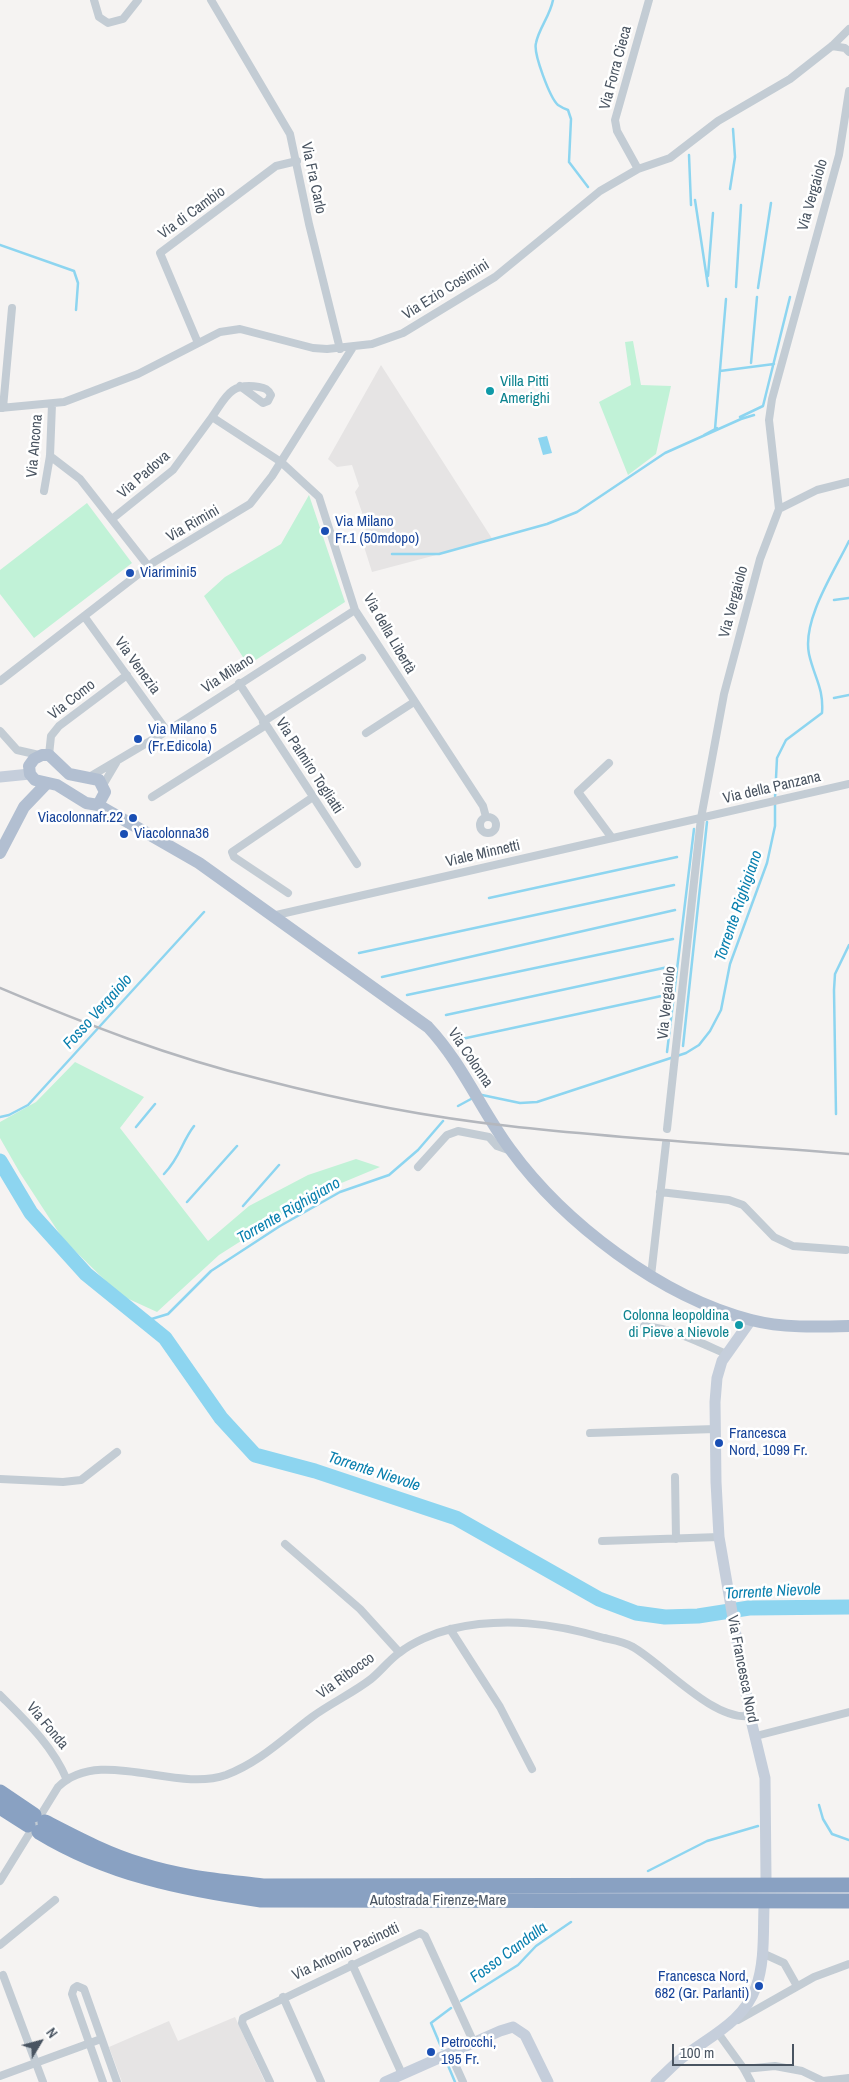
<!DOCTYPE html>
<meta charset="utf-8">
<style>
body{margin:0}
#map{position:relative;width:849px;height:2082px;overflow:hidden;background:#f5f3f2;font-family:"Archivo Narrow",sans-serif}
canvas{display:block}
.north{position:absolute;left:15px;top:2017px;width:50px;height:50px;-webkit-text-stroke:4px #fff;paint-order:stroke;rotate:53deg;font-size:14px;font-weight:700;line-height:20px;text-align:center;color:#495461}
.north::after{content:'';display:block;margin:auto;width:18px;height:22px;background:#495461;clip-path:polygon(50% 0,100% 100%,50% 72%,0 100%)}
.scale{position:absolute;left:672px;top:2044px;width:122px;height:22px;box-sizing:border-box;border:2px solid #495461;border-top:0;padding-left:6px;font-size:15px;line-height:18px;white-space:nowrap;color:#495461;-webkit-text-stroke:4px #fff;paint-order:stroke}
</style>
<div id="map">
<canvas width="849" height="2082"></canvas>
<div class="north">N</div>
<div class="scale">100 m</div>
</div>
<script>
const c = document.querySelector('canvas').getContext('2d');
c.lineJoin = 'round';
function fill(path, color) { c.fillStyle = color; c.fill(path, 'evenodd'); }
function trace(path, color, width, dash) { c.strokeStyle = color; c.lineWidth = width; c.lineCap = dash ? 'butt' : 'round'; c.setLineDash(dash || []); c.stroke(path); }
function drawText(font, color, halo, rows, align = 'center') {
  c.font = font + ' "Archivo Narrow",sans-serif'; c.lineWidth = 5; c.setLineDash([]); c.textBaseline = 'middle'; c.strokeStyle = halo; c.fillStyle = color; for (const [text, x, y, turn = 0] of rows) {
    c.save(); c.translate(x, y); c.rotate((+turn || 0) * Math.PI / 180); c.textAlign = isNaN(turn) ? turn : align; if (halo) c.strokeText(text, 0, 0); c.fillText(text, 0, 0); c.restore();
  }
}
const education = new Path2D(`
 M 381,365 L 493,540 L 372,572 L 361,537 L 367,527 L 355,492 L 359,486 L 352,465 L 337,467 L 328,459 Z
 M 235,2017 L 265,2082 L 122,2082 L 109,2047 L 169,2021 L 178,2041 Z`);
const green = new Path2D(`
 M 633,341 L 641,385 L 671,386 L 656,454 L 628,475 L 599,402 L 631,385 L 625,342 Z
 M 309,495 L 345,602 L 248,665 L 204,596 L 225,577 L 281,544 Z
 M 87,503 L 132,563 L 34,638 L 0,594 L 0,570 Z
 M 75,1062 L 144,1097 L 120,1128 L 208,1241 L 249,1206 L 308,1175 L 356,1159 L 380,1167 L 315,1194 L 219,1255 L 157,1312 L 120,1295 L 63,1239 L 20,1173 L 0,1138 L 0,1122 L 36,1102 Z`);
const water = new Path2D(`
 M 547,436 L 552,453 L 543,455 L 538,438 Z`);
const stream = new Path2D(`
 M 553,0 C 550,16 539,28 536,43 C 533,53 550,98 558,105 C 561,107 565,109 568,110 L 571,119 L 569,162 L 588,187
 M 689,155 L 691,205
 M 730,189 L 735,157 L 733,129
 M 695,200 L 708,286
 M 0,245 L 74,271 L 78,283 L 76,310
 M 708,276 L 713,213
 M 736,287 L 741,205
 M 758,288 L 771,203
 M 751,363 L 757,297
 M 720,371 L 774,364
 M 740,417 L 763,406 L 790,297
 M 715,429 L 726,299
 M 704,435 L 717,428
 M 392,554 L 439,554 L 547,524 L 577,512 L 665,453 L 741,419 L 754,415
 M 834,600 L 849,598
 M 834,698 L 849,695
 M 775,798 L 777,758 L 786,740 L 822,713 C 824,688 814,677 809,654 C 802,620 834,572 849,541
 M 489,898 L 677,857
 M 359,953 L 674,885
 M 382,977 L 675,910
 M 407,995 L 673,939
 M 446,1015 L 668,967
 M 457,1040 L 666,995
 M 683,1046 L 707,822
 M 667,1052 L 694,829
 M 482,1095 L 520,1103 L 537,1102 L 686,1053 L 699,1045 L 710,1031 L 721,1010 L 730,964 L 767,863 L 775,826 L 775,804
 M 458,1106 L 471,1099
 M 836,1114 L 834,990 L 835,974 L 849,945
 M 0,1117 L 9,1115 L 28,1105 L 204,912
 M 136,1127 L 155,1104
 M 164,1174 C 181,1156 181,1143 194,1126
 M 187,1202 L 237,1146
 M 243,1206 L 279,1165
 M 145,1321 L 168,1314 L 211,1271 L 280,1226 L 340,1192 L 389,1175 L 418,1150 L 443,1121
 M 819,1805 L 823,1819 L 832,1834 L 849,1840
 M 648,1871 L 707,1841 L 758,1826
 M 461,2001 L 518,1965 L 536,1946 L 571,1922
 M 442,2049 L 431,2023 L 451,2008
 M 447,2063 L 455,2082`);
const river = new Path2D(`
 M 0,1161 L 31,1213 L 86,1274 L 165,1338 L 221,1418 L 255,1455 L 315,1471 L 456,1518 L 599,1599 L 636,1613 L 665,1617 L 698,1616 L 749,1608 L 849,1607`);
const minor = new Path2D(`
 M 94,0 L 99,17 L 108,23 L 123,19 L 138,0
 M 211,0 L 290,134 L 309,224 L 340,349
 M 832,46 L 845,48 L 849,52
 M 638,169 L 617,131 L 615,120 L 649,0
 M 198,343 L 160,253 L 276,166 L 297,161
 M 0,408 L 64,402 L 138,374 L 220,332 L 240,329 L 313,348 L 327,349 L 372,344 L 403,333 L 495,277 L 600,191 L 638,169 L 670,158 L 718,121 L 790,79 L 832,46 L 849,29
 M 3,408 L 12,308
 M 212,417 C 226,397 230,382 259,387 C 265,388 268,389 271,395 L 268,401 L 263,403 L 240,386
 M 50,456 L 80,479 L 149,567
 M 44,491 L 50,456 L 52,404
 M 779,509 L 817,490 L 849,482
 M 112,519 L 173,470 L 212,417 L 281,462 L 319,497 L 355,610 L 483,806 L 486,817
 M 84,616 L 167,731
 M 0,681 L 154,562 L 250,504 L 272,476 L 353,347
 M 239,683 L 357,864
 M 263,722 L 362,658
 M 0,731 L 17,750 L 39,755
 M 366,733 L 414,702
 M 49,755 L 51,736 L 59,726 L 127,675
 M 609,763 L 578,792 L 612,838
 M 91,776 L 167,731 L 355,610
 M 103,785 L 116,763
 M 152,797 L 266,725
 M480 825a8 8 0 1 1 16 0a8 8 0 1 1-16 0Z
 M 288,893 L 234,857 L 232,852 L 313,797
 M 272,916 L 849,784
 M 667,1129 L 701,818 L 724,694 L 760,559 L 779,509 L 769,420 L 772,399 L 839,155 L 849,91
 M 418,1167 L 447,1135 L 458,1131 L 489,1137 L 497,1146 L 511,1151
 M 660,1192 L 729,1200 L 743,1205 L 774,1237 L 793,1246 L 846,1250
 M 651,1276 L 666,1143
 M 644,1326 C 674,1329 699,1342 726,1354
 M 590,1433 L 715,1429
 M 675,1477 L 676,1539
 M 0,1479 L 63,1482 L 81,1480 L 117,1452
 M 602,1541 L 719,1537
 M 285,1544 L 360,1609 L 399,1652
 M 450,1629 L 500,1707 L 532,1769
 M 0,1695 C 26,1721 52,1745 67,1780
 M 756,1736 L 849,1712
 M 0,1881 L 58,1787 C 100,1746 175,1793 226,1775 C 260,1762 284,1738 312,1717 C 331,1703 353,1693 371,1679 C 381,1671 389,1660 399,1653 C 413,1642 434,1633 451,1629 C 503,1617 553,1623 604,1638 C 613,1640 625,1642 633,1647 C 664,1665 713,1721 750,1716
 M 0,1945 L 55,1900
 M 762,1953 L 784,1963 L 797,1986
 M 352,1964 L 402,2074
 M 3,1975 L 43,2082
 M 283,1997 L 321,2082
 M 738,2020 L 814,1977 L 849,1964
 M 718,2033 L 744,2069 L 751,2082
 M 450,2053 L 463,2082
 M 744,2069 L 775,2066 L 802,2071 L 823,2081 L 849,2078
 M 0,2076 L 101,2039
 M 103,2082 L 72,1994 L 74,1988 L 77,1986 L 84,1989 L 117,2082
 M 270,2082 L 242,2023 L 243,2018 L 420,1933 L 425,1936 L 474,2043`);
const secondary = new Path2D(`
 M 0,777 L 30,774
 M 751,1320 L 722,1361 L 717,1378 L 715,1402 L 716,1482 L 719,1537 L 750,1716 L 765,1778 L 766,1878
 M 385,2082 L 500,2031 L 513,2027 L 525,2035 L 548,2082
 M 656,2082 C 665,2074 673,2065 682,2058 C 708,2037 744,2022 756,1987 C 765,1962 763,1933 764,1907`);
const primary = new Path2D(`
 M 42,755 L 49,755 L 69,774 L 99,780 L 105,792 L 98,805 L 86,803 L 57,785 L 35,780 L 30,774 L 29,766 L 34,759 Z
 M 98,805 L 199,863 L 428,1027 C 462,1063 481,1110 510,1149 C 564,1223 661,1297 751,1320 C 782,1328 817,1327 849,1326
 M 0,853 L 24,807 L 47,783`);
const motorway = new Path2D(`
 M 0,1792 L 34,1815
 M 0,1807 L 28,1825
 M 45,1822 C 76,1838 108,1855 142,1865 C 182,1878 223,1881 263,1886 L 849,1885
 M 39,1832 C 108,1874 183,1889 261,1900 L 849,1901`);
const rail = new Path2D(`
 M 0,988 C 85,1024 170,1057 260,1079 C 341,1100 426,1117 509,1126 C 622,1139 736,1145 849,1154`);
const markers = [
 [490,391,5,"#0f9aa8"],
 [325,531,5,"#1a4fb4"],
 [130,573,5,"#1a4fb4"],
 [138,739,5,"#1a4fb4"],
 [133,818,5,"#1a4fb4"],
 [124,834,5,"#1a4fb4"],
 [739,1325,5,"#0f9aa8"],
 [719,1443,5,"#1a4fb4"],
 [759,1986,5,"#1a4fb4"],
 [431,2052,5,"#1a4fb4"]
];
const streetNames = [
 ["Via Forra Cieca",616,68,-75],
 ["Via Fra Carlo",313,178,78],
 ["Via Vergaiolo",813,195,-74],
 ["Via di Cambio",192,213,-36],
 ["Via Ezio Cosimini",446,290,-32],
 ["Via Ancona",35,446,-85],
 ["Via Padova",144,475,-41],
 ["Via Rimini",193,524,-30],
 ["Via Vergaiolo",734,602,-75],
 ["Via della Libertà",389,634,60],
 ["Via Venezia",137,666,54],
 ["Via Milano",228,674,-33],
 ["Via Como",72,700,-38],
 ["Via Palmiro Togliatti",309,766,57],
 ["Via della Panzana",772,788,-13],
 ["Viale Minnetti",483,854,-13],
 ["Via Vergaiolo",667,1003,-84],
 ["Via Colonna",470,1058,56],
 ["Via Francesca Nord",742,1669,79],
 ["Via Ribocco",346,1676,-36],
 ["Via Fonda",47,1726,50],
 ["Autostrada Firenze-Mare",438,1901],
 ["Via Antonio Pacinotti",346,1952,-25]
];
const cultureNames = [
 ["Villa Pitti",500,382],
 ["Amerighi",500,399],
 ["Colonna leopoldina",729,1316,"right"],
 ["di Pieve a Nievole",729,1333,"right"]
];
const transitNames = [
 ["Via Milano",335,522],
 ["Fr.1 (50mdopo)",335,539],
 ["Viarimini5",140,573],
 ["Via Milano 5",148,730],
 ["(Fr.Edicola)",148,747],
 ["Viacolonnafr.22",123,818,"right"],
 ["Viacolonna36",134,834],
 ["Francesca",729,1434],
 ["Nord, 1099 Fr.",729,1451],
 ["Francesca Nord,",749,1977,"right"],
 ["682 (Gr. Parlanti)",749,1994,"right"],
 ["Petrocchi,",441,2043],
 ["195 Fr.",441,2060]
];
const waterNames = [
 ["Torrente Righigiano",739,906,-71],
 ["Fosso Vergaiolo",98,1012,-48],
 ["Torrente Righigiano",289,1211,-30],
 ["Torrente Nievole",374,1472,18],
 ["Torrente Nievole",773,1592,-3],
 ["Fosso Candalla",509,1953,-36]
];
fill(education, '#e6e4e4');
fill(green, '#c1f2d7');
fill(water, '#8dd5f0');
trace(stream, '#8dd5f0', 2.5);
trace(river, '#8dd5f0', 15);
trace(minor, '#c3ccd4', 8);
trace(secondary, '#c5cedb', 11);
trace(primary, '#b2bfd1', 12);
trace(motorway, '#89a1c2', 15);
trace(rail, '#b4b7bd', 2.5);
for (const [x, y, r, color] of markers) { const dot = new Path2D(); dot.arc(x, y, r, 0, 2 * Math.PI); c.fillStyle = color; c.fill(dot); trace(dot, '#fff', 2); }
drawText('15px', '#495461', '#fff', streetNames);
drawText('15px', '#0d838f', '#fff', cultureNames, 'left');
drawText('15px', '#164399', '#fff', transitNames, 'left');
drawText('italic 16px', '#087fae', '#fff', waterNames);
</script>
